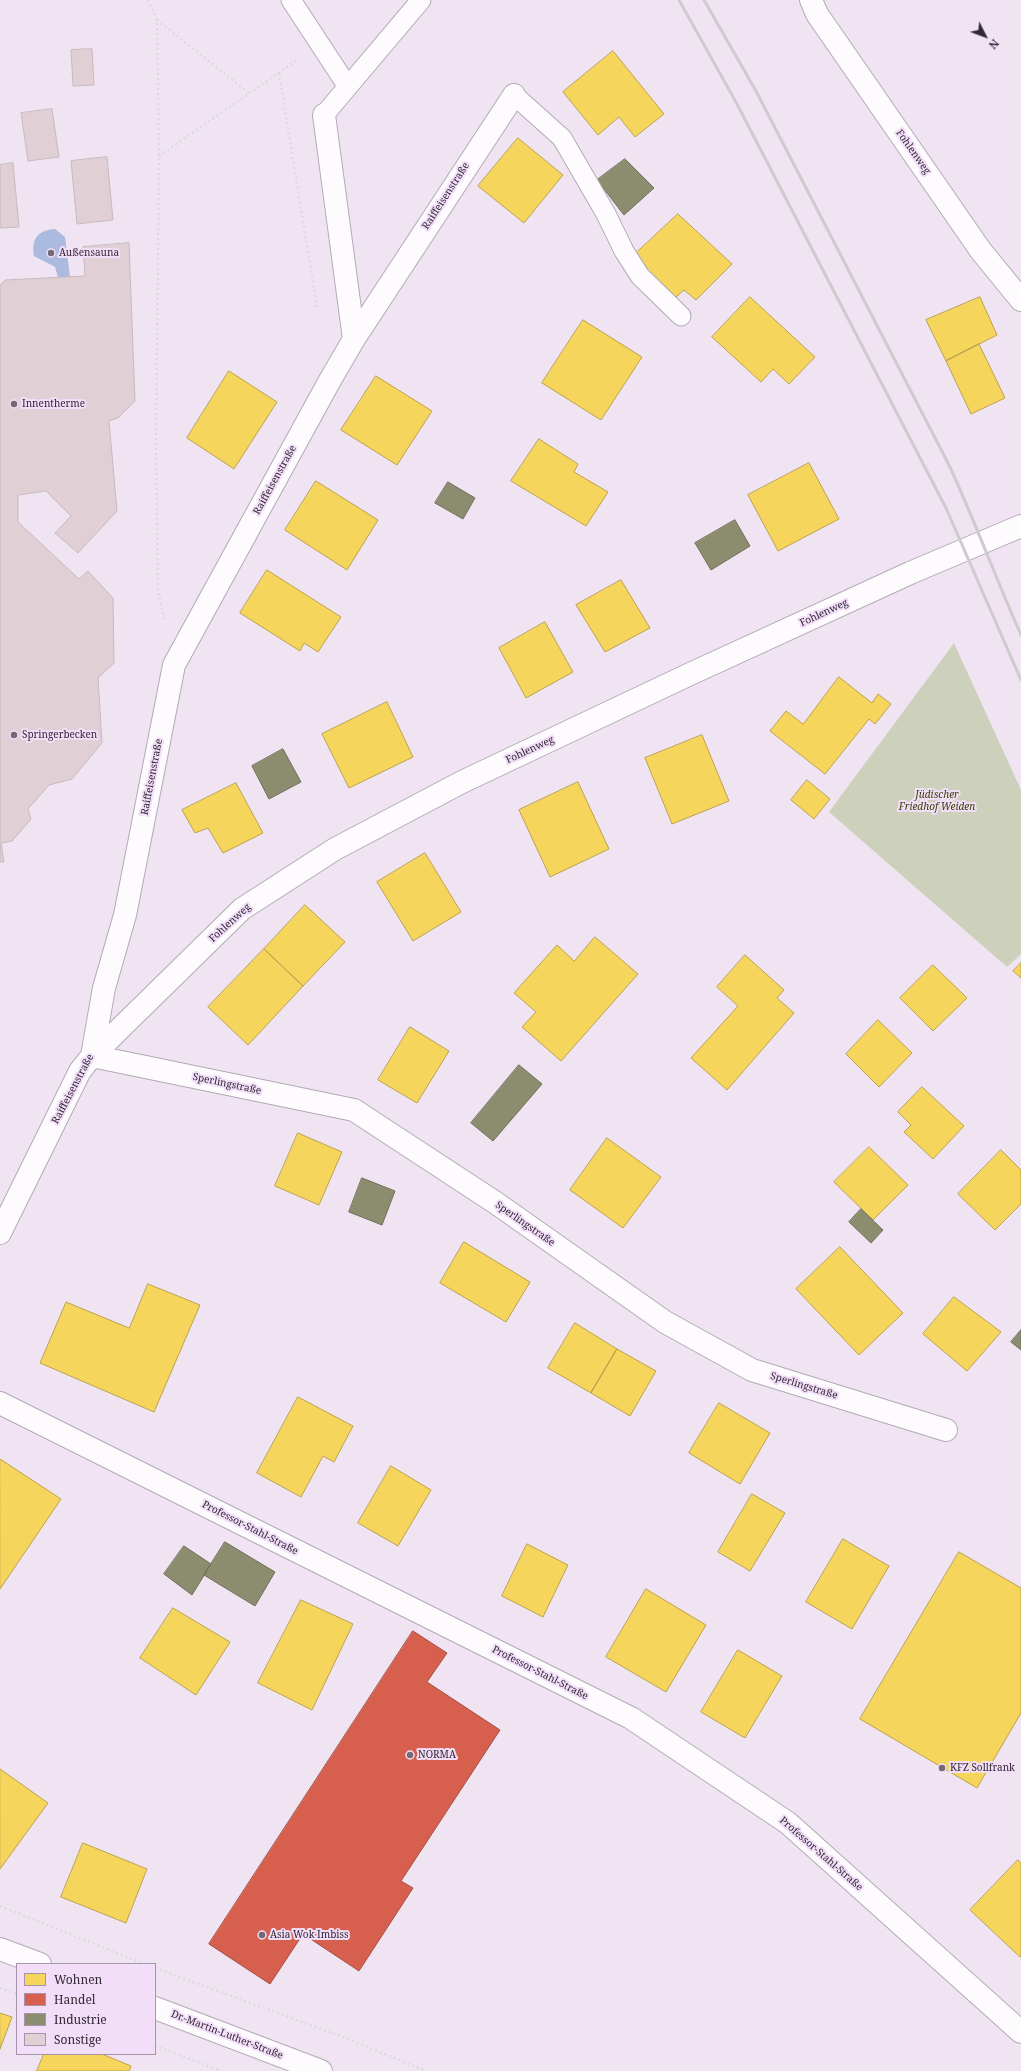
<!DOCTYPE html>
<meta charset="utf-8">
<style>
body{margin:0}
#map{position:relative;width:1021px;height:2071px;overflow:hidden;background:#f0e4f3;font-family:"Noto Serif",serif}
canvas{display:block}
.legend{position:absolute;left:16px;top:1963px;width:140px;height:92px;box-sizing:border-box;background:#f3def9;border:1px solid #a595a9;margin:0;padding:5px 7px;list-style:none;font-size:12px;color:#302832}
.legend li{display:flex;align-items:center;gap:8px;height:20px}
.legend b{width:20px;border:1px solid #a595a9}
.north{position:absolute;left:965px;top:16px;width:40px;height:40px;-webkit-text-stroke:3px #f3def9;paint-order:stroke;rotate:132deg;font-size:11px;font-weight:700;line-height:16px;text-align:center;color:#302832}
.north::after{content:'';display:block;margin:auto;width:14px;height:18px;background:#302832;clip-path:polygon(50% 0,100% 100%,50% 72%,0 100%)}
</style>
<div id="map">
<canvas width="1021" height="2071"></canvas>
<ul class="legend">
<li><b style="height:11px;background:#f6d55c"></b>Wohnen</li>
<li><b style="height:11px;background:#d6604d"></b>Handel</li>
<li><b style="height:11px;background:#8c8c6e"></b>Industrie</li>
<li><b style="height:11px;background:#e0cfd4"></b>Sonstige</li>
</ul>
<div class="north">N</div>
</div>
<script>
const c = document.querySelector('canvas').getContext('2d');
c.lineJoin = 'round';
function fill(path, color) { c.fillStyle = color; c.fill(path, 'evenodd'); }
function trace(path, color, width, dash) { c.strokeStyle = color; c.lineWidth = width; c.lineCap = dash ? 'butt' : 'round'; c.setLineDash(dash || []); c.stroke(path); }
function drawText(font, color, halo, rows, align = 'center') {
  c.font = font + ' "Noto Serif",serif'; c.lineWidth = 4; c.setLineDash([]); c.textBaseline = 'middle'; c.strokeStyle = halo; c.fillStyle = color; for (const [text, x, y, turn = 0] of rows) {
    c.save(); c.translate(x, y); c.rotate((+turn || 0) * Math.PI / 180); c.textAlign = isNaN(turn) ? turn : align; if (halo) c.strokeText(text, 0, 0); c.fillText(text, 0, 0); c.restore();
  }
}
const green = new Path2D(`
 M 954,643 L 1021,790 L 1021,954 L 1007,967 L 829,812 Z`);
const water = new Path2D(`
 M 55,229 L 65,237 L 70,277 L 58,277 L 55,267 L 34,256 C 31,239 38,230 55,229 Z`);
const homes = new Path2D(`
 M 613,51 L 664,114 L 635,137 L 619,117 L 598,135 L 563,92 Z
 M 518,138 L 563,175 L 524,223 L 478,186 Z
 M 678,214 L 732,264 L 696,300 L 684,290 L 675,298 L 632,257 Z
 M 750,297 L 815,357 L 789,384 L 773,369 L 761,382 L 712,337 Z
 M 980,297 L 997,335 L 946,361 L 926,320 Z
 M 583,320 L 642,357 L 601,420 L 542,383 Z
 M 979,344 L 1005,398 L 971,414 L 946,361 Z
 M 229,371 L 277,402 L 234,469 L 187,438 Z
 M 376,376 L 432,411 L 397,465 L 341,430 Z
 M 539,439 L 578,464 L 574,472 L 608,492 L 586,526 L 511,481 Z
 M 809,463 L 839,519 L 778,551 L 748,495 Z
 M 316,481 L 378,520 L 347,570 L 285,530 Z
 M 267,570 L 341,617 L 318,652 L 304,643 L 300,651 L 240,613 Z
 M 621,580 L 650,628 L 605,652 L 576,605 Z
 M 545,622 L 573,672 L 526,698 L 499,648 Z
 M 839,677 L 872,703 L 878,694 L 891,704 L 875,724 L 869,719 L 825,774 L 770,731 L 786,711 L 803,724 Z
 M 387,702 L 413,757 L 349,788 L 322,734 Z
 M 702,735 L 729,801 L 672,824 L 645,758 Z
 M 807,780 L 830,799 L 814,819 L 791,800 Z
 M 578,782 L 609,849 L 550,877 L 519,810 Z
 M 236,783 L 263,833 L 223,853 L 208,828 L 195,833 L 182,810 Z
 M 425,853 L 461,912 L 413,941 L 377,882 Z
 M 305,905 L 345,942 L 303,986 L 264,949 Z
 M 595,937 L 638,974 L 561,1061 L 522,1027 L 536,1012 L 514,993 L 557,945 L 574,961 Z
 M 264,949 L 303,986 L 248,1045 L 208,1007 Z
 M 745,955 L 784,990 L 777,998 L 794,1013 L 727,1090 L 691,1058 L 738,1006 L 717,987 Z
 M 1021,963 L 1021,978 L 1013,971 Z
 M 933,965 L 967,998 L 933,1031 L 900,998 Z
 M 878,1020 L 912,1053 L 879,1087 L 846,1054 Z
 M 410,1027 L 449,1051 L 417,1103 L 378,1080 Z
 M 922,1087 L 964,1126 L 933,1159 L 904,1132 L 911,1125 L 898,1112 Z
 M 298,1133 L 342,1152 L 319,1205 L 275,1186 Z
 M 607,1138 L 661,1177 L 623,1228 L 570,1190 Z
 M 869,1147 L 908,1185 L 873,1220 L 834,1182 Z
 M 1001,1150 L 1021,1170 L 1021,1204 L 995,1230 L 958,1194 Z
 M 464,1242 L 530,1282 L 506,1322 L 440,1283 Z
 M 840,1247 L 903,1313 L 859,1355 L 796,1289 Z
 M 148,1284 L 200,1305 L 154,1412 L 40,1363 L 66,1302 L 129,1328 Z
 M 954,1297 L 1001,1332 L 967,1371 L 923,1334 Z
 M 575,1323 L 617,1349 L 591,1393 L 548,1368 Z
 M 617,1349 L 656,1371 L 630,1416 L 591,1393 Z
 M 298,1397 L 353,1426 L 334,1462 L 323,1456 L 301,1497 L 257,1473 Z
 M 719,1403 L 770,1433 L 740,1484 L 689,1453 Z
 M 0,1459 L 61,1499 L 0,1589 Z
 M 391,1466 L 431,1490 L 398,1546 L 358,1523 Z
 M 752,1494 L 785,1513 L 750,1571 L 718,1552 Z
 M 843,1539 L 889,1566 L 852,1629 L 806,1602 Z
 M 527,1544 L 568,1565 L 543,1617 L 502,1596 Z
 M 959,1552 L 1021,1588 L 1021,1713 L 977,1788 L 860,1719 Z
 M 646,1589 L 706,1625 L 666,1692 L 606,1657 Z
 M 301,1600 L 353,1624 L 312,1710 L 258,1683 Z
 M 173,1608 L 230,1642 L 196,1695 L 140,1658 Z
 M 738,1650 L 782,1676 L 745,1738 L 701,1712 Z
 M 0,1769 L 48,1803 L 0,1869 Z
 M 83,1843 L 147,1869 L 126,1923 L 61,1897 Z
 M 1018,1860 L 1021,1863 L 1021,1956 L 1020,1957 L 970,1910 Z
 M 0,2013 L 12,2017 L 0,2049 Z
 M 44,2054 L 102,2054 L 131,2066 L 129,2071 L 37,2071 Z`);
const shops = new Path2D(`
 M 413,1631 L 447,1653 L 427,1682 L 500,1730 L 401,1881 L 413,1888 L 359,1971 L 303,1934 L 270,1984 L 209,1944 Z`);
const industry = new Path2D(`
 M 625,159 L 654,188 L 624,215 L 597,180 Z
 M 448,482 L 475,498 L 463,519 L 435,503 Z
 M 735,520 L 750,546 L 711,570 L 695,543 Z
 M 283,749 L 301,782 L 269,799 L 252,766 Z
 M 519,1065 L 542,1084 L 493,1141 L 471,1123 Z
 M 362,1178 L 395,1191 L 382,1225 L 349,1212 Z
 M 861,1209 L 883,1230 L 871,1243 L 849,1222 Z
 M 1021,1330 L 1021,1350 L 1011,1342 Z
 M 225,1542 L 275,1572 L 255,1606 L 204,1575 Z
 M 184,1546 L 211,1564 L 192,1595 L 164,1574 Z`);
const building = new Path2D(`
 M 92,49 L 94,85 L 73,86 L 71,50 Z
 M 52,109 L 59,157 L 28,161 L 21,113 Z
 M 107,157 L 113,220 L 77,224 L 71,161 Z
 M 13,163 L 19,227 L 0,228 L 0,165 Z
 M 129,243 L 135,401 L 118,418 L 109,421 L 117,511 L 78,553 L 55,533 L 71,516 L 46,491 L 18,495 L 18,522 L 79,579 L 88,571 L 113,598 L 114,663 L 98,678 L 102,743 L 72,779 L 49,785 L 28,809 L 31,819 L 12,841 L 1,843 L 4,862 L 0,862 L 0,285 L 5,280 L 85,276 L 83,247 Z`);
const path = new Path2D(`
 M 148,0 L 157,20 L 159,157 L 156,448 L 158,590 L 164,619
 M 157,20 L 249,93
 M 279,73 L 317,308
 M 159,156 L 296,61
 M 0,1906 L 144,1964
 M 155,1968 L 343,2037 L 426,2071
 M 0,1988 L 17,1994
 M 155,2046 L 221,2071`);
const lane = new Path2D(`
 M 291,0 L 348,87
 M 514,95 L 562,138 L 606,214 L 624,251 L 640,276 L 681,316
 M 324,115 L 421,0`);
const street = new Path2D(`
 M 811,0 L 817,14 L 981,251 L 1021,300
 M 354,339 L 514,95
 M 92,1056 L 104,988 L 125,915 L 174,665 L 329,382 L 354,339 L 324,115
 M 92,1056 L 354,1110 L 496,1203 L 665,1322 L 752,1370 L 946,1430
 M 0,1233 L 80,1071 L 92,1056 L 242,909 L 335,849 L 462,782 L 688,675 L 910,573 L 1021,526
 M 0,1403 L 631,1718 L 788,1823 L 1021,2032`);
const secondary = new Path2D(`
 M 0,1949 L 40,1964
 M 155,2008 L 321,2071`);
const rail = new Path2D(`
 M 679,0 L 737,104 L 946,508 L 1021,680
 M 704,0 L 756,91 L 949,465 C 975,521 996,579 1021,635`);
const markers = [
 [51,253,4,"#736a76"],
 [14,404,4,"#736a76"],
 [14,735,4,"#736a76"],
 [410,1755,4,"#736a76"],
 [942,1768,4,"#736a76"],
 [262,1935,4,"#736a76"]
];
const streetNames = [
 ["Fohlenweg",913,152,55],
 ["Raiffeisenstraße",446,196,-57],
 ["Raiffeisenstraße",275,480,-61],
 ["Fohlenweg",824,613,-25],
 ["Fohlenweg",530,750,-25],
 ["Raiffeisenstraße",152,777,-79],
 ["Fohlenweg",230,923,-42],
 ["Sperlingstraße",227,1084,12],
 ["Raiffeisenstraße",73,1089,-62],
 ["Sperlingstraße",525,1224,35],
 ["Sperlingstraße",804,1386,17],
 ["Professor-Stahl-Straße",250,1528,27],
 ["Professor-Stahl-Straße",540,1673,27],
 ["Professor-Stahl-Straße",821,1854,41],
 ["Dr.-Martin-Luther-Straße",227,2035,21]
];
const poiNames = [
 ["Außensauna",59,253],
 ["Innentherme",22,404],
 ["Springerbecken",22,735],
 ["NORMA",418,1755],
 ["KFZ Sollfrank",950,1768],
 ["Asia Wok Imbiss",270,1935]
];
const parkNames = [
 ["Jüdischer",937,795],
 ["Friedhof Weiden",937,807]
];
fill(green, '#cdd0bb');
fill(water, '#aabbdf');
fill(homes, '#f6d55c');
trace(homes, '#bba14f', 1);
fill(shops, '#d6604d');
trace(shops, '#a44f45', 1);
fill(industry, '#8c8c6e');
trace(industry, '#706e5c', 1);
fill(building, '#e0cfd4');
trace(building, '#c6babf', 1);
trace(lane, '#b2aab5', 21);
trace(street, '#b2aab5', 24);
trace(secondary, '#b2aab5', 24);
trace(path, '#dddade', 2.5, [2, 3]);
trace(lane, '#fdfbfd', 19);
trace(street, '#fdfbfd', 22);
trace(secondary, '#fdfbfd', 22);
trace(rail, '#cecace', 3);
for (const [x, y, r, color] of markers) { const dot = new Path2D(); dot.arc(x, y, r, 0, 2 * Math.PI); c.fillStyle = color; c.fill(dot); trace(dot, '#f3def9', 1.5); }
drawText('10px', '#302832', '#f3def9', streetNames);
drawText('10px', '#302832', '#f3def9', poiNames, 'left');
drawText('italic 10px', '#354102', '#f3def9', parkNames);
</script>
